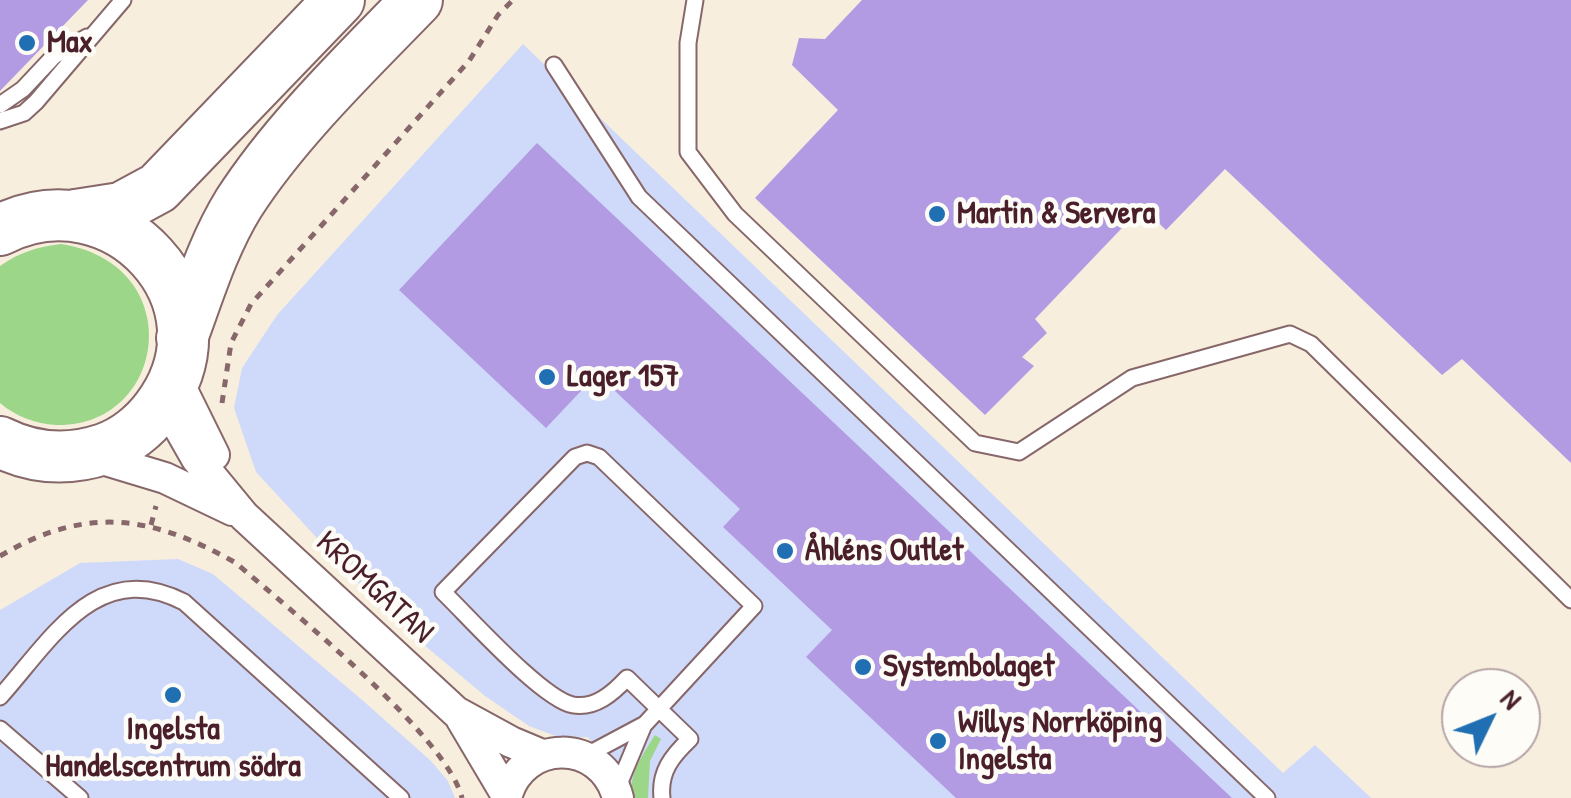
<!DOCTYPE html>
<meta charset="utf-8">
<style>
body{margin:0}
#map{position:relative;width:1571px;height:798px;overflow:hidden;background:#f8eedd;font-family:"Patrick Hand",sans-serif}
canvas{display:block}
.north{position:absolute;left:1441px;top:668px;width:100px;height:100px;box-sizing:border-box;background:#fdfcf7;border:2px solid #b5a4a5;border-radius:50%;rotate:47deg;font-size:28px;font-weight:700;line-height:40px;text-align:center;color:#4a1f2b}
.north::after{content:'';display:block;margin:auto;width:35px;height:45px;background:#1f6fb2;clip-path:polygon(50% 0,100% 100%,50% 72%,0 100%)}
</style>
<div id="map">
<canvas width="1571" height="798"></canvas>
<div class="north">N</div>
</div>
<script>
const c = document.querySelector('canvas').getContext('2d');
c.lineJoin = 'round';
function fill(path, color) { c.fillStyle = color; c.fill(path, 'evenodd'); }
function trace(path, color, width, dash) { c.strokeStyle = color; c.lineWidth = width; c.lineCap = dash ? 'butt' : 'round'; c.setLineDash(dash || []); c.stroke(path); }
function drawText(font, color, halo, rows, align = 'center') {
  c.font = font + ' "Patrick Hand",sans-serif'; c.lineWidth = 9; c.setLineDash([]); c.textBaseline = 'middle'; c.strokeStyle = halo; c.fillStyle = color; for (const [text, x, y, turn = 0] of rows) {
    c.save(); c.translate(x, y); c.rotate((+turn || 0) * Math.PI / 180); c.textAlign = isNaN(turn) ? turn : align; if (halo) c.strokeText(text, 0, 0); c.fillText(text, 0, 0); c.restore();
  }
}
const built = new Path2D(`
 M 523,44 L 1283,773 L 1315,745 L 1371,798 L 628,798 L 630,778 L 587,737 L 561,738 L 529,726 L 485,696 L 387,614 L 256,472 L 234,408 L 242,368 L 277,315 Z
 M 178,559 L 213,574 L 361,699 L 430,760 L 448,781 L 455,798 L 0,798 L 0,610 L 80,563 Z`);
const green = new Path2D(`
 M 61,244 C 190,264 168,428 56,425 C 36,424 15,416 0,403 L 0,266 C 20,252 37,247 61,244 Z
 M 655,735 L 661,739 L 650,761 L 648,798 L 631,798 C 629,774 643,754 655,735 Z`);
const building = new Path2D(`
 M 0,0 L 88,0 L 0,91 Z
 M 862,0 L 1571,0 L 1571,463 L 1462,359 L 1442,375 L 1225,169 L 1166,230 L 1142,207 L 1035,319 L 1047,333 L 1022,357 L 1034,366 L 985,415 L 755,198 L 838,110 L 792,65 L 799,38 L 825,39 Z
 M 537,143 L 1232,798 L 956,798 L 806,657 L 832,630 L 723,527 L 740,509 L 597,374 L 546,428 L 399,290 Z`);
const path = new Path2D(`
 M 222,403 L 231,343 L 251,304 L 469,61 L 498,15 L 513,0
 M 151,525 L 156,506
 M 0,556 C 87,505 151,515 236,563 C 289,609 447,736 462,798`);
const service = new Path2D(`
 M 695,0 L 688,43 L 688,152 L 735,214 L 975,443 L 1019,452 L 1132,378 L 1290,334 L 1311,344 L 1571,600
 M 554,65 L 639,197 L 1267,798
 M 0,105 L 23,89 L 54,56 L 87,37
 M 0,121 L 24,113 L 36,102 L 123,0
 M 0,697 C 51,640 97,557 184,602 L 401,798
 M 0,729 L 80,798
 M 585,756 L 645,724 L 754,606 L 599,457 L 587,453 L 575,457 L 443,592 C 469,617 542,699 573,705 C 595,709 613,693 627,678 L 690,739 C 672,756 659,772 662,798
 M 617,789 L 643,727`);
const minor = new Path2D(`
 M 175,376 L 214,455
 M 164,401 L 197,459 L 244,516 L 456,712 L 511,742 L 542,755
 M 89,455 L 165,478 L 232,510
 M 461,718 L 506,794
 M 506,798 C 521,738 602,737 618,798`);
const trunk = new Path2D(`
 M 76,215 L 121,208 L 158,188 L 339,0
 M 0,230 C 115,171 237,302 158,408 C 145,426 125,442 104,449 C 68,461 34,459 0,442
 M 182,338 C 199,292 213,245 239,203 C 286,130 357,62 417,0`);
const markers = [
 [27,43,10,"#1f6fb2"],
 [937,214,10,"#1f6fb2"],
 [547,377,10,"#1f6fb2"],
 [785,551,10,"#1f6fb2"],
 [863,667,10,"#1f6fb2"],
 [173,695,10,"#1f6fb2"],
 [938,741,10,"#1f6fb2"]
];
const poiNames = [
 ["Max",47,43],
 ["Martin & Servera",957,214],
 ["Lager 157",567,377],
 ["Åhléns Outlet",805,551],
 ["Systembolaget",883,667],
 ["Willys Norrköping",958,723],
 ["Ingelsta",958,760],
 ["Ingelsta",173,730,"center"],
 ["Handelscentrum södra",173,767,"center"]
];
const streetNames = [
 ["KROMGATAN",374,588,43]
];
fill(built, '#cfdafa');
fill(green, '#9cd689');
fill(building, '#b29be3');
trace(service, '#876769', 19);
trace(minor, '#876769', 34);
trace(trunk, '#876769', 54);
trace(path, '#876769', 5, [8, 8]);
trace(service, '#fff', 15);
trace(minor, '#fff', 30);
trace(trunk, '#fff', 50);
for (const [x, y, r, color] of markers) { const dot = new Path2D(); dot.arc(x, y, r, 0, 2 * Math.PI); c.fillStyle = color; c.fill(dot); trace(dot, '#fdfcf7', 4); }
drawText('bold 32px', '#4a1f2b', '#fdfcf7', poiNames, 'left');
drawText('32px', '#4a1f2b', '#fdfcf7', streetNames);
</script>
